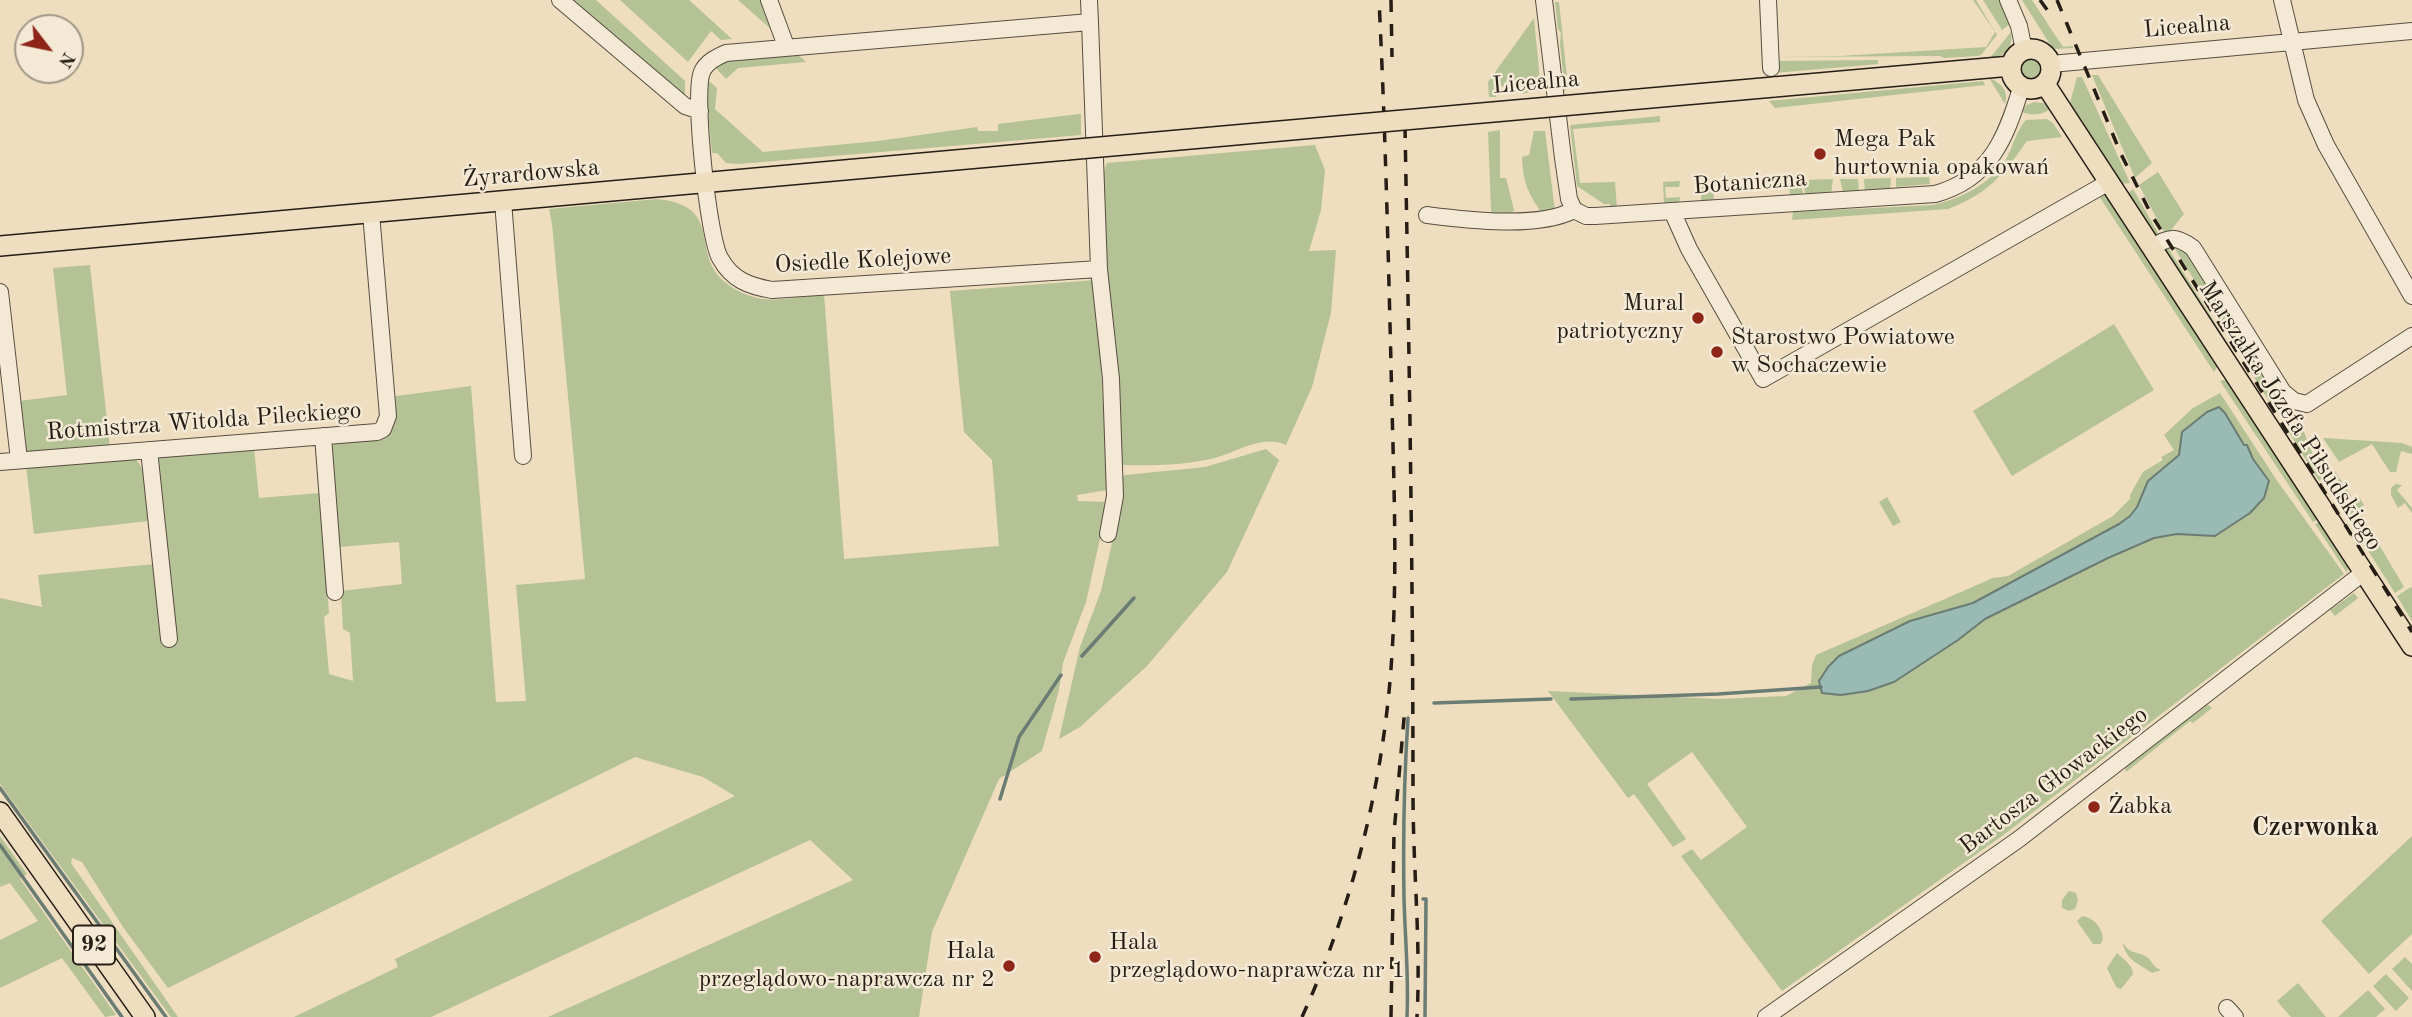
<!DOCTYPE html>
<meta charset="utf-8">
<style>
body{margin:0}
#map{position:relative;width:2412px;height:1017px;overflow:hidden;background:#eeddbf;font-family:"Old Standard TT",serif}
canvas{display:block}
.north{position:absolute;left:14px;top:14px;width:70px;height:70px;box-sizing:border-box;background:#f4e9d5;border:2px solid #a29888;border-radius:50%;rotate:122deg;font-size:19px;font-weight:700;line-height:28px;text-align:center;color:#261e15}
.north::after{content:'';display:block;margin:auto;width:24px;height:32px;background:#8f2418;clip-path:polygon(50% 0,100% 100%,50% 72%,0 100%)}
</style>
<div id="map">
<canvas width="2412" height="1017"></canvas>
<div class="north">N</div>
</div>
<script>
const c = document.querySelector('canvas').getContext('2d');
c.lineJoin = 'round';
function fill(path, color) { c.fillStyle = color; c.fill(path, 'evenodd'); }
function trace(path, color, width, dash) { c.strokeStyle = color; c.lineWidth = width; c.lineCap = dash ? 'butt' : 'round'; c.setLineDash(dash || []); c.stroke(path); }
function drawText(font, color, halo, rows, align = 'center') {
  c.font = font + ' "Old Standard TT",serif'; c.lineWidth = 5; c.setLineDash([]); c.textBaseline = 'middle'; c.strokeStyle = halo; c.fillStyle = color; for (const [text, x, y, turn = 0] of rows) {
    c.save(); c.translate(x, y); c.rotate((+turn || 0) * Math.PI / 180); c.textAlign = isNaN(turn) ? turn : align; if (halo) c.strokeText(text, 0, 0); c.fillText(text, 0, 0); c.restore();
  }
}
const green = new Path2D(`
 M 562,0 L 596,0 L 685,81 L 685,100 Z
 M 620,0 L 689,0 L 732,39 L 721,40 L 711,31 L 688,62 Z
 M 738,0 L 763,0 L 772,30 Z
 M 1973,0 L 1976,0 L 1997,35 L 1981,55 L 1978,56 L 1944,58 L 1940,56 L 1777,57 L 1840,56 L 1986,47 L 1995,32 Z
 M 1983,0 L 2000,0 L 2010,24 L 2002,30 Z
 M 2022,0 L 2032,0 L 2063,47 L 2073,46 L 2073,48 L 2055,49 L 2051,46 Z
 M 1555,2 L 1559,2 L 1568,86 L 1565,91 L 1560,44 L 1561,33 L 1558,29 Z
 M 1534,18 L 1541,92 L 1537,90 L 1523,94 L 1523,87 L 1497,86 L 1496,97 L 1489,97 L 1488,82 Z
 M 2011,32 C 2013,49 2005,56 1989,59 Z
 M 795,52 L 806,62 L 738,68 L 726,79 L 716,68 L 730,59 Z
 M2019 70a12 12 0 1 1 24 0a12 12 0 1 1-24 0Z
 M 1878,60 L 1878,64 L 1774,73 L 1772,61 Z
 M 2092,75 L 2098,75 L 2152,163 L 2135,178 Z
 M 2077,77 L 2082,77 L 2130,183 L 2119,184 L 2070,103 Z
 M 1989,78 C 2001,83 2009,90 2005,104 Z
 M 708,80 L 717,88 L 715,109 L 763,152 L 878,141 L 977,127 L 978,131 L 998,131 L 998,124 L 1079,114 L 1081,114 L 1081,135 L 739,164 L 726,163 L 717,153 L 712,153 L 707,103 Z
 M 1983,81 L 1985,85 L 1775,108 L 1769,101 Z
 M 2034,102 L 2044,103 L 2050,109 C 2043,115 2031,116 2022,112 L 2025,106 Z
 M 1660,116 L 1660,122 L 1573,129 L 1580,183 L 1615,182 L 1617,208 L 1610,208 L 1610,204 L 1604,204 L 1577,186 L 1570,125 Z
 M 2047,119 L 2053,123 L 2062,137 L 2027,141 C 2002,176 1989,193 1948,209 L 1792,220 L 1793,212 L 1933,205 C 1962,198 1989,185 2006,159 C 2013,147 2016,131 2026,120 Z
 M 1500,130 L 1500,178 L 1506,178 L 1514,210 L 1511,214 L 1492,214 L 1491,209 L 1488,132 Z
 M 1534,131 L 1545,131 L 1555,211 L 1541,212 C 1527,191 1523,181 1522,157 L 1529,155 Z
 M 1315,145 L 1325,170 L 1321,210 L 1309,251 L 1336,250 L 1331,313 L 1312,387 L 1286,445 C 1259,433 1233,456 1206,460 C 1179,465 1150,466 1122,465 L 1117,361 L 1108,282 L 1102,177 L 1107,163 Z
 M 2158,172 L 2184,214 L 2166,236 L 2139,185 Z
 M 1929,177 L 1930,184 L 1896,187 L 1896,178 Z
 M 1891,178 L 1890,191 L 1865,192 L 1864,179 Z
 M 1833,179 L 1831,195 L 1805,196 L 1804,180 Z
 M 1840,179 L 1858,179 L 1859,193 L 1843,192 Z
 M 1789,180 L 1801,180 L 1803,197 L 1790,197 Z
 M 1680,181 L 1679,187 L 1665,187 L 1666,198 L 1680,197 L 1679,204 L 1664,205 L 1663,182 Z
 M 1701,181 L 1704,181 L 1704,185 L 1713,185 L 1714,202 L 1701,202 Z
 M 2133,189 L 2161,238 L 2153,237 L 2126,195 Z
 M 2105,194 L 2108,195 L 2219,364 L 2214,372 L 2099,196 Z
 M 658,199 C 671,201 683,203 693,212 C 708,228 703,251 713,268 C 722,285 746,297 763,299 C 783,301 804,296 824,294 L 844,559 L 999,546 L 992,460 L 964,432 L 950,291 L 1096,280 L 1108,490 L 1077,495 L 1078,501 L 1108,502 L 1086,602 L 1063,663 L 1059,690 L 1042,751 L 999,779 L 932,932 L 919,1017 L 548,1017 L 853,880 L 810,840 L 431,1017 L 294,1017 L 398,967 L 395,959 L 735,796 L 703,777 L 635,757 L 168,988 L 123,927 L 82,862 L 72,858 L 71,863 L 178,1017 L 171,1017 L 0,784 L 0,598 L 42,607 L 38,575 L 155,564 L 155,464 L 161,456 L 254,448 L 259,498 L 320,493 L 329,613 L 324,617 L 329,674 L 353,681 L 350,633 L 343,629 L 341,591 L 402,584 L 399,542 L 339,547 L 329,446 L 333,441 L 376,437 L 389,397 L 471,386 L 496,702 L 526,701 L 516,585 L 585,579 L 552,224 L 549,209 Z
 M 2165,243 L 2287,438 L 2160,249 Z
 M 2172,244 L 2189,250 L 2289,401 L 2273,408 Z
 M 90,265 L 110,448 L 29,453 L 25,449 L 19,401 L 67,395 L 53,268 Z
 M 2114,324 L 2154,390 L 2012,476 L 1973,411 Z
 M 2228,379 L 2319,519 L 2313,522 L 2220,381 Z
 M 2220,393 L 2278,482 L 2344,574 L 2002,836 L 1782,991 L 1681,856 L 1692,849 L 1701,860 L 1747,827 L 1692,752 L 1647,784 L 1686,839 L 1673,847 L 1634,794 L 1628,798 L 1548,691 L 1718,699 L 1786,696 L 1811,683 L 1812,665 L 1816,655 L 1993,578 L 2008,576 L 2113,516 L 2130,499 L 2130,495 L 2143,472 L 2163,460 L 2161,457 L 2174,450 L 2164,435 L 2193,408 Z
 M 2300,422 L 2322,477 L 2335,471 L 2352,497 L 2339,505 L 2323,478 L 2319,481 L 2287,429 Z
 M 2323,438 L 2402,443 L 2412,447 L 2412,454 L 2401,451 L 2396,472 L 2390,472 L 2372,444 L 2339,462 Z
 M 1266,449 L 1279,460 L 1227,572 L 1147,666 L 1080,727 L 1059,739 L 1080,647 L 1101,591 L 1115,530 L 1121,479 L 1125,475 L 1205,467 Z
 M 130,455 C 151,468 147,499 148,521 L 34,534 L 26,465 Z
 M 2396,484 L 2402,485 L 2397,490 L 2412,508 L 2412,513 L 2405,503 L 2398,508 L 2391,495 L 2391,488 Z
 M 1887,497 L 1901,522 L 1893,526 L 1879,502 Z
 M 2359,497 L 2364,505 L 2358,509 L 2404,587 L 2395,593 L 2341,508 Z
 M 2321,521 L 2348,563 L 2347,573 L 2315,524 Z
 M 2411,587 L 2412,588 L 2412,621 L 2397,596 Z
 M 2354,593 L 2358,598 L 2335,616 L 2330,610 Z
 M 2201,704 L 2207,704 L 2212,708 L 2193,723 L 2190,721 L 2126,772 L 2125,766 Z
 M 0,836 L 27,874 L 20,879 L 116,1015 L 105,1017 L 62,958 L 0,988 L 0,940 L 38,921 L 10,883 L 0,887 Z
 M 2412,836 L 2412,934 L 2369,974 L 2321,921 Z
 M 2069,891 L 2076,893 L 2078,901 L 2075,909 L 2069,911 L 2062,908 L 2062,900 Z
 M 2082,916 C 2095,918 2102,928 2103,940 L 2100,944 L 2093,944 L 2077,921 Z
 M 2123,943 C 2131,956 2138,950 2148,958 C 2154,964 2153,967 2161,970 L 2152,973 C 2139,964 2125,959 2123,943 Z
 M 2117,953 C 2124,960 2132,964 2133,974 L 2121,989 L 2116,987 L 2107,968 Z
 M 2405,957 L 2412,964 L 2412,991 L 2392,969 Z
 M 2386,974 L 2409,998 L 2396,1011 L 2373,986 Z
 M 2298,983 L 2326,1017 L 2291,1017 L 2277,1001 Z
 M 2368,990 L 2385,1009 L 2376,1017 L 2338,1017 Z`);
const water = new Path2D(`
 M 2219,407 L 2225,413 L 2244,445 L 2247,445 L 2253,459 L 2269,481 L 2264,498 L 2250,513 L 2215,536 L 2177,534 L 2154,538 L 2108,558 L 1985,619 L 1958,640 L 1894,682 L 1868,691 L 1841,695 L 1822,693 L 1819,681 L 1828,667 L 1839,656 L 1910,621 L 1973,603 L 2119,524 L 2130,516 L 2137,507 L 2148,481 L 2179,455 L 2182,432 L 2207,412 Z`);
const stream = new Path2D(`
 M 1082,656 L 1134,598
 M 1571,699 L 1718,694 L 1821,687
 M 1434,703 L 1551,699
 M 0,788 L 166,1017
 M 1000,799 L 1019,737 L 1061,675
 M 0,845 L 122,1017
 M 1423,899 L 1426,899 L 1425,1017
 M 1407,1017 C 1409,977 1405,938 1404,898 C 1403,838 1404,778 1408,718`);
const minor = new Path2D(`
 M 560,0 L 685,106 L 700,111
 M 769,0 L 786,46
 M 1089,0 L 1090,22 L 726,53 C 717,57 706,62 702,72 C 693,93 708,237 720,258 C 732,280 749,286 772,290 L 1099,269
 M 1544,0 L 1563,158 L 1569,199 L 1574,210
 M 1768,0 L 1771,68
 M 2008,0 L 2019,26 L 2024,50
 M 2282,0 L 2306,100 L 2326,145 L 2412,296
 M 1090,22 L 1099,269 L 1111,379 L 1115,496 L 1108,534
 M 2051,64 L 2412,31
 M 503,201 L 523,456
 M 1574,210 L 1586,216 L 1595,216 L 1935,194 C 1990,179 2006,138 2021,88
 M 1672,211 L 1689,249 L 1763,379 L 2109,182
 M 1427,215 C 1467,220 1538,229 1574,210
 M 2152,247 C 2170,237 2175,235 2193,248 L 2283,392 L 2294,401 L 2307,404 L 2412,336
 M 0,292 L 19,460
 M 323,436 L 335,592
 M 149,450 L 169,639
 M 0,462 L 377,432 L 383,429 L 388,416 L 371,213
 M 2227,1008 L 2235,1017
 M 1766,1017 L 2019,839 L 2363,573`);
const major = new Path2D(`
 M2011 69a20 20 0 1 1 40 0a20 20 0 1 1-40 0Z
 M 2045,84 L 2412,646
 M 1774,87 L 2011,66
 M 0,246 L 1067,150
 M 0,812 L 145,1017`);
const rail = new Path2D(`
 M 1391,0 L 1392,57
 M 2040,0 L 2048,11
 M 2057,0 L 2121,154 L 2151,214 L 2412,632
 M 1405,126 C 1409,349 1413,571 1413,794 C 1413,869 1421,943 1417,1017
 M 1302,1017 C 1350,912 1380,796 1390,681 C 1399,576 1393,470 1391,364 C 1388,243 1385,121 1379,0
 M 1391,1017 L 1394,833 L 1405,707`);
const majorBridge = new Path2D(`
 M 1067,150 L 1774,87`);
const markers = [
 [1820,154,7,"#8f2418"],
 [1698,318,7,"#8f2418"],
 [1717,352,7,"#8f2418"],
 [2094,807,7,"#8f2418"],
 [1095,957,7,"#8f2418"],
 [1009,966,7,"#8f2418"]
];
const shields = [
 [94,945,42]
];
const shieldNames = [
 ["92",94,945]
];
const streetNames = [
 ["Licealna",2187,27,-5],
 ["Licealna",1536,83,-5],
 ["Żyrardowska",531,174,-5],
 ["Botaniczna",1750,183,-4],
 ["Osiedle Kolejowe",863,261,-3],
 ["Marszałka Józefa Piłsudskiego",2290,416,57],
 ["Rotmistrza Witolda Pileckiego",204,422,-4],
 ["Bartosza Głowackiego",2054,781,-37]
];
const poiNames = [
 ["Mega Pak",1834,140],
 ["hurtownia opakowań",1834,168],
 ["Mural",1684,304,"right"],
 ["patriotyczny",1684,332,"right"],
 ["Starostwo Powiatowe",1731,338],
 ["w Sochaczewie",1731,366],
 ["Żabka",2108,807],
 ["Hala",1109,943],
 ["przeglądowo-naprawcza nr 1",1109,971],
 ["Hala",995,952,"right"],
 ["przeglądowo-naprawcza nr 2",995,980,"right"]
];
const neighbourhoodNames = [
 ["Czerwonka",2315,828]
];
fill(green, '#b4c295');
fill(water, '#99bbb3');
trace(water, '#6b7c74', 2);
trace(stream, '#6b7c74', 3.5);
trace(minor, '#584e40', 18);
trace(major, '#261e15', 22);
trace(minor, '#f4e9d5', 16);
trace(major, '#eeddbf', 19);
trace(rail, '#261e15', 3.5, [12, 12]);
trace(majorBridge, '#261e15', 22, []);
trace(majorBridge, '#eeddbf', 19);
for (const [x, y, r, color] of markers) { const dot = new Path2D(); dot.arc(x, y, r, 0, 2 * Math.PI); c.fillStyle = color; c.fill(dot); trace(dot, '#f4e9d5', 2.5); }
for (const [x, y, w] of shields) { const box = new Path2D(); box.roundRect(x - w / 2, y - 19.5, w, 39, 5); c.fillStyle = '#f4e9d5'; c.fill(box); trace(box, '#261e15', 2); }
drawText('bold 23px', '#261e15', null, shieldNames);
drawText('24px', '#261e15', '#f4e9d5', streetNames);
drawText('24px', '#261e15', '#f4e9d5', poiNames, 'left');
drawText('bold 26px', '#261e15', '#f4e9d5', neighbourhoodNames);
</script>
